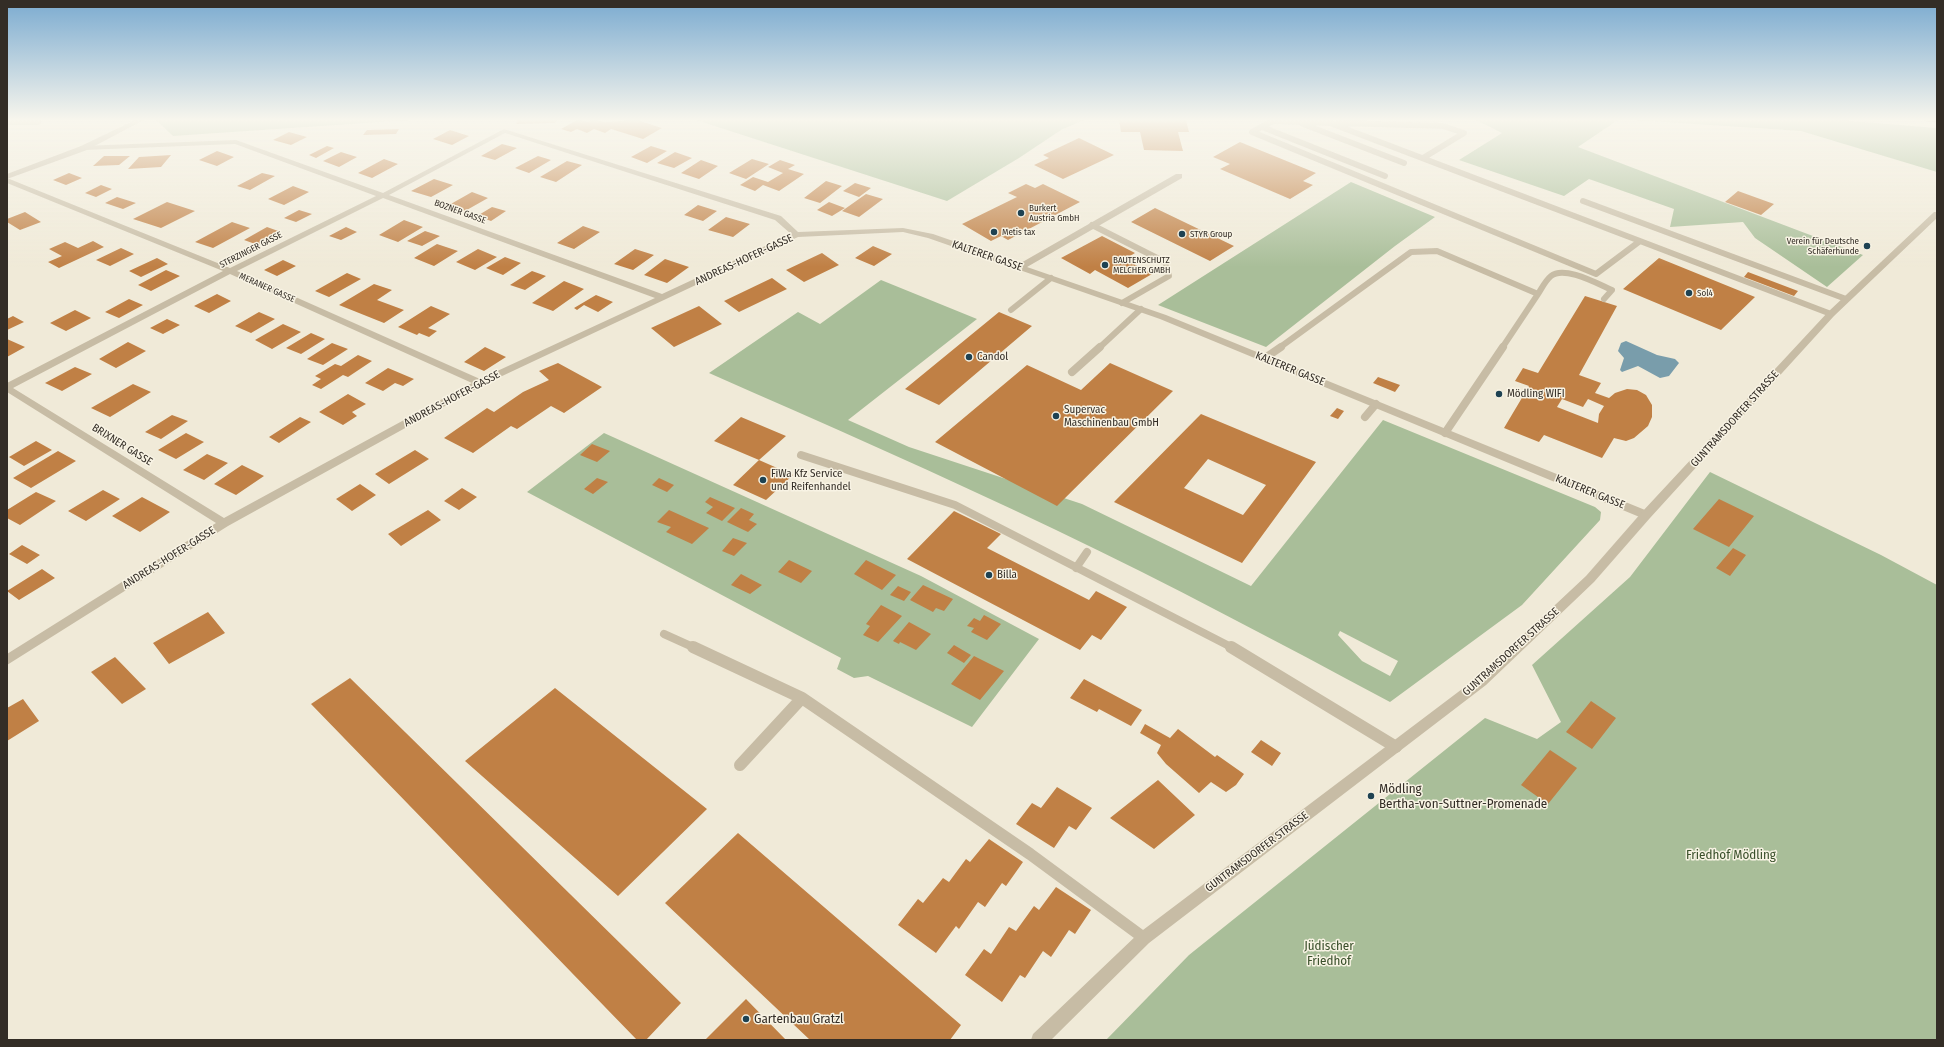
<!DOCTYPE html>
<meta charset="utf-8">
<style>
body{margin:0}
#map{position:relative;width:1944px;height:1047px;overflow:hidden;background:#f0ead8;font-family:"Fira Sans Condensed",sans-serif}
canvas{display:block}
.frame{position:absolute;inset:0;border:8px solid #332d26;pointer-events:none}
</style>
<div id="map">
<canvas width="1944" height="1047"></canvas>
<div class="frame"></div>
</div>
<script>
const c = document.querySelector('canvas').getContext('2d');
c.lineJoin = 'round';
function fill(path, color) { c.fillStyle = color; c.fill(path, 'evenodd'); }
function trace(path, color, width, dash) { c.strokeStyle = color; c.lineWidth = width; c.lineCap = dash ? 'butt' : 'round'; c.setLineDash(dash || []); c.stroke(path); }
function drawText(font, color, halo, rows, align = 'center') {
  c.font = font + ' "Fira Sans Condensed",sans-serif'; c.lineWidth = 3; c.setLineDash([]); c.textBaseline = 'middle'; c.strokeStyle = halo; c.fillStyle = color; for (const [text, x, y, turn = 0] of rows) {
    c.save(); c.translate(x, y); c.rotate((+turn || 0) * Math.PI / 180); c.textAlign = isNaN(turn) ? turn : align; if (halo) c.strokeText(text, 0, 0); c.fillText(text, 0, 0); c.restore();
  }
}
const green = new Path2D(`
 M 156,120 L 411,120 L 173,136 Z
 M 696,120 L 1084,120 L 1061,130 L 1019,158 L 947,201 Z
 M 1476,120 L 1618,120 L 1578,147 L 1863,255 L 1827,287 L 1755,238 L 1743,222 L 1670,227 L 1674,209 L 1589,179 L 1564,196 L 1459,160 L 1502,133 Z
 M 1634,120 L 1839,120 L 1937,128 L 1937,172 L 1801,131 Z
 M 1351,182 L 1435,217 L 1395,246 L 1266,347 L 1158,305 Z
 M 881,280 L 977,319 L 848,420 L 909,447 L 1082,504 L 1251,586 L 1383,420 L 1595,507 L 1601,512 L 1600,520 L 1522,605 L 1390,702 C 1280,643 1169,584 1056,530 C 941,475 825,424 709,373 L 798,312 L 820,324 ZM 1340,631 L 1398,661 L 1390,676 L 1362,661 L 1338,635 Z
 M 604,433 L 921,576 L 1039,639 L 972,727 L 868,676 L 854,678 L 837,669 L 841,658 L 527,492 Z
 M 1710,472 L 1881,555 L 1937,585 L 1937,1040 L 1106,1040 L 1189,955 L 1485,718 L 1537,739 L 1561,722 L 1532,665 L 1630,577 Z`);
const water = new Path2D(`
 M 1626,341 L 1657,355 L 1675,359 L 1679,363 L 1669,376 L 1660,378 L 1638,366 L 1622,372 L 1620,370 L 1624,358 L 1618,351 L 1621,343 Z`);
const building = new Path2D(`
 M 518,120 L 557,120 L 555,123 L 516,124 Z
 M 577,120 L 588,122 L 592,120 L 606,122 L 637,120 L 662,128 L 643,139 L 611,129 L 605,133 L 594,129 L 587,133 L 577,129 L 571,132 L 561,129 Z
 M 1119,120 L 1186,120 L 1189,132 L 1178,132 L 1183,151 L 1144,150 L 1140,132 L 1121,132 Z
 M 399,129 L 396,134 L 363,135 L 367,130 Z
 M 450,130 L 469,136 L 452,145 L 433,139 Z
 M 289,132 L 307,137 L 291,145 L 273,140 Z
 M 1079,138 L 1114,155 L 1063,179 L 1034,165 L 1049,158 L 1043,155 Z
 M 1240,142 L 1316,173 L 1303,181 L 1313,185 L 1290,199 L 1220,169 L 1230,164 L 1213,157 Z
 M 502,144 L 517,148 L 495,160 L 481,156 Z
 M 327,146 L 334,148 L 316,158 L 309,155 Z
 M 651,146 L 667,151 L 647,163 L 631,157 Z
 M 217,151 L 234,157 L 217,166 L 199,160 Z
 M 341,152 L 357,157 L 339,167 L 323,161 Z
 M 675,152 L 692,158 L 674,168 L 657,163 Z
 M 171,155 L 161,167 L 128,169 L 139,157 Z
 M 104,156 L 130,156 L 119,165 L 93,166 Z
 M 538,156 L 551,160 L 529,173 L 515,168 Z
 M 384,159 L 398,164 L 372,178 L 358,173 Z
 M 752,159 L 769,164 L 746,179 L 729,173 Z
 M 701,160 L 718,166 L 699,179 L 681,173 Z
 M 780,160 L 795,165 L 788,169 L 804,174 L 779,191 L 763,185 L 755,191 L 740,185 L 753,177 L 768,182 L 783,173 L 768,167 Z
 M 567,161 L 582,165 L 556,182 L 540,177 Z
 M 69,173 L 82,178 L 66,185 L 53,180 Z
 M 262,173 L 275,176 L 250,190 L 237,186 Z
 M 434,179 L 453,185 L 431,197 L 411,191 Z
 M 826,181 L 842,186 L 820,203 L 804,198 Z
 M 855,183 L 871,188 L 859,197 L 843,191 Z
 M 1026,184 L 1035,188 L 1043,184 L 1080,202 L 1008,240 L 1001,236 L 991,241 L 962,224 L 1017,197 L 1008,193 Z
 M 101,185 L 112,189 L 96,197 L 85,193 Z
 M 293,186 L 309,192 L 284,205 L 268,199 Z
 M 1738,191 L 1774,204 L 1761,215 L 1725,202 Z
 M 472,192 L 488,198 L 465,211 L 449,205 Z
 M 866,194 L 883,199 L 859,217 L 842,211 Z
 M 117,197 L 136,203 L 123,209 L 105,203 Z
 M 167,202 L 195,211 L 161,228 L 133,219 Z
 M 829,202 L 845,208 L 832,216 L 817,210 Z
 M 698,205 L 717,211 L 703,221 L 684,215 Z
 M 492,207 L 506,211 L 491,221 L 477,216 Z
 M 1155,208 L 1234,246 L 1210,261 L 1131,222 Z
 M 299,210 L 312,214 L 296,222 L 284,218 Z
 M 25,212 L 41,222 L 20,230 L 7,222 L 7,219 Z
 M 726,217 L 750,224 L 733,237 L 708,230 Z
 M 404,220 L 423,227 L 398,242 L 379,235 Z
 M 232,222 L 250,228 L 213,248 L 195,242 Z
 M 583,226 L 600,232 L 574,249 L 557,243 Z
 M 267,227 L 281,232 L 258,245 L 244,240 Z
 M 346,227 L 357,232 L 341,240 L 329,236 Z
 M 425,231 L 440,236 L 422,246 L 407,241 Z
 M 1102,236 L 1135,253 L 1125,259 L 1152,274 L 1128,288 L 1095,270 L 1090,274 L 1061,258 Z
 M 93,241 L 104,247 L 59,268 L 48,262 L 62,256 L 49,249 L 65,242 L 78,248 Z
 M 437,244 L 458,251 L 434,266 L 414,258 Z
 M 873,246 L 892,254 L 874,266 L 855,258 Z
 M 121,248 L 134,254 L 110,266 L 96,260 Z
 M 478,249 L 497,257 L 475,270 L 456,262 Z
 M 635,249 L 654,255 L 633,270 L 614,264 Z
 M 822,253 L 839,265 L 804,282 L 786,270 Z
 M 505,257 L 521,263 L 503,275 L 486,268 Z
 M 157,258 L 168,264 L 141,277 L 129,271 Z
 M 1659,258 L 1755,297 L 1721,330 L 1623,289 Z
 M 665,259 L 689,267 L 667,283 L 644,275 Z
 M 283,260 L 296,266 L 277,276 L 264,270 Z
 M 166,270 L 180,276 L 151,291 L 138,285 Z
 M 532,271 L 546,276 L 525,290 L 510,285 Z
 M 1748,272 L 1798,291 L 1794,296 L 1744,277 Z
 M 347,273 L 361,279 L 329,297 L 315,291 Z
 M 772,278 L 787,289 L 739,312 L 724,301 Z
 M 564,281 L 584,289 L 553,311 L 532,303 Z
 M 374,284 L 392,290 L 377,300 L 404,310 L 384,323 L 339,305 Z
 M 217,294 L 231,301 L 209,313 L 194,306 Z
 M 596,295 L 613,302 L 598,312 L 584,305 L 577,310 L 574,308 Z
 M 1585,296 L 1617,306 L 1579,375 L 1601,383 L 1595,393 L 1609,398 L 1615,393 L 1627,389 L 1637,390 L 1646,395 L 1652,405 L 1652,417 L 1648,426 L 1634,438 L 1626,441 L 1614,438 L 1602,458 L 1544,435 L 1539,442 L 1504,428 L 1529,386 L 1515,381 L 1523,368 L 1538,373 ZM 1562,399 L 1583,407 L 1588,399 L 1604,406 L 1599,414 L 1598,423 L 1557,407 Z
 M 129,299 L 143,305 L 119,318 L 105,312 Z
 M 431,306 L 450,314 L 428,328 L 437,331 L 429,337 L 419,333 L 417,335 L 398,327 Z
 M 699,306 L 722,324 L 674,347 L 651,328 Z
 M 75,310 L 91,318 L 66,331 L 50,323 Z
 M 259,312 L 275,319 L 251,333 L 235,326 Z
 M 999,312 L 1032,326 L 939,405 L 905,389 Z
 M 13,316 L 24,322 L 7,330 L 7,319 Z
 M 167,319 L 180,325 L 163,334 L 150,328 Z
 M 283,324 L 301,332 L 272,349 L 255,340 Z
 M 311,333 L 325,339 L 301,354 L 286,348 Z
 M 7,339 L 25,347 L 7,357 Z
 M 128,342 L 146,351 L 116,368 L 99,359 Z
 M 332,343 L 348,349 L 323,365 L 307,359 Z
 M 485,347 L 506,357 L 484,371 L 464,362 Z
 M 358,355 L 372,361 L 348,377 L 343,375 L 321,389 L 312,385 L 321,379 L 315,376 L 335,364 L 341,366 Z
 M 558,363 L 602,387 L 564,413 L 551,406 L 517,429 L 511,426 L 473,453 L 444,438 L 487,408 L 494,412 L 523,392 L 549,380 L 539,371 Z
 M 1110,363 L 1173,391 L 1057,506 L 935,442 L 1027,365 L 1081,390 Z
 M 75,367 L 92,374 L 62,391 L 45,383 Z
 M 388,368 L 414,379 L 403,386 L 395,383 L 383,391 L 365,383 Z
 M 1378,377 L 1400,385 L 1395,392 L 1373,383 Z
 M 133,384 L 151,392 L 110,417 L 91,408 Z
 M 348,394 L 366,404 L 352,412 L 357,416 L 343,425 L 319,412 Z
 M 1337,408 L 1344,411 L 1338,419 L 1330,416 Z
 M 1201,414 L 1316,462 L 1242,563 L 1114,502 ZM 1208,459 L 1266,485 L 1243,515 L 1184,488 Z
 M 172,415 L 188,421 L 161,439 L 145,432 Z
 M 300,417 L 311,422 L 279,443 L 269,437 Z
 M 741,417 L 786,436 L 759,460 L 793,475 L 766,500 L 733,485 L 759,460 L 714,441 Z
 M 186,433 L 204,442 L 176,459 L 158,450 Z
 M 36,441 L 52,450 L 24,466 L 9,457 Z
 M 592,444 L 610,451 L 597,462 L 580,455 Z
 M 415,450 L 429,459 L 389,484 L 375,474 Z
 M 58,451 L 76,461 L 31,488 L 13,478 Z
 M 207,454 L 228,463 L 204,480 L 183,470 Z
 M 242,465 L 264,476 L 236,495 L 214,484 Z
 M 597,478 L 608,482 L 593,494 L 584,489 Z
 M 659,478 L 674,485 L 667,492 L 652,485 Z
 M 360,484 L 376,495 L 352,511 L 336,499 Z
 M 462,488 L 477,497 L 459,510 L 444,501 Z
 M 103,490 L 120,499 L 86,521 L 68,511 Z
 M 36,492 L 56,501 L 20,525 L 7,518 L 7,510 Z
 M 142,497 L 170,512 L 140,532 L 112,516 Z
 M 710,497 L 735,508 L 722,521 L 706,513 L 713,507 L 705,502 Z
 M 1719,499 L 1754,516 L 1729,547 L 1693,529 Z
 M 741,508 L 754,514 L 749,520 L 757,524 L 748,532 L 727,522 Z
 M 428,510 L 441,520 L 401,546 L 388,534 Z
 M 669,510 L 709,528 L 692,544 L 666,532 L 671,527 L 657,522 Z
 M 954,511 L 1001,534 L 987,548 L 1089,600 L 1096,591 L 1127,607 L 1101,640 L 1092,635 L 1080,650 L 907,559 Z
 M 733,538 L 747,543 L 734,556 L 722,551 Z
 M 22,545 L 40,555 L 27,564 L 9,554 Z
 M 1733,548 L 1746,555 L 1730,576 L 1716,568 Z
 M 789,560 L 812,571 L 801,583 L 778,572 Z
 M 866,560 L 896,575 L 882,590 L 854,574 Z
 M 42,569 L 55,578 L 19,600 L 7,591 Z
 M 741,574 L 762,585 L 750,594 L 731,585 Z
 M 923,585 L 953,599 L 944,611 L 936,608 L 933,612 L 910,600 Z
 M 898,586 L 911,592 L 904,601 L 890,595 Z
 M 881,605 L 902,616 L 878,642 L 863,635 L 870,626 L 866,624 Z
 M 208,612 L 225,633 L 169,664 L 153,643 Z
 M 984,615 L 1001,624 L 987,640 L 971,632 L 974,628 L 967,626 L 974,618 L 980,621 Z
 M 909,622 L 931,634 L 916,650 L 900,642 L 899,644 L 893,641 Z
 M 954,645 L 971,655 L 964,663 L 947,653 Z
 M 974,656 L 1004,671 L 980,700 L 951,684 Z
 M 115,657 L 146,689 L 122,704 L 91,672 Z
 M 350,678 L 681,1003 L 646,1040 L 637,1040 L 311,704 Z
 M 1084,679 L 1142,710 L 1131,726 L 1099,709 L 1097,712 L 1070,698 Z
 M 555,688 L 707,809 L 618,896 L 465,761 Z
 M 23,699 L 39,721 L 7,741 L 7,708 Z
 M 1591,701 L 1616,718 L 1592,749 L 1566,732 Z
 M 1145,724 L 1170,738 L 1178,729 L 1215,757 L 1217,755 L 1244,774 L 1236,785 L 1226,792 L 1211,782 L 1199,793 L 1166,764 L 1157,753 L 1161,745 L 1140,733 Z
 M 1261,740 L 1281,753 L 1272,766 L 1251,752 Z
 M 1550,750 L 1577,768 L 1548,804 L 1521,785 Z
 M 1158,780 L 1195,815 L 1154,849 L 1110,818 Z
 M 1057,787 L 1092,808 L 1076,830 L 1069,826 L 1054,848 L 1016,824 L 1032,803 L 1041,808 Z
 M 738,833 L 961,1025 L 950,1040 L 810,1040 L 665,903 Z
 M 989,839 L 1023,862 L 1006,886 L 1002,883 L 985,907 L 978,902 L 959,929 L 956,926 L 936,953 L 898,925 L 918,899 L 923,903 L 943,878 L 949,882 L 966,859 L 970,862 Z
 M 1056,887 L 1091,910 L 1075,934 L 1069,930 L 1051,957 L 1043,951 L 1025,978 L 1020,975 L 1002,1002 L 965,975 L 984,949 L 991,954 L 1009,927 L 1016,931 L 1034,906 L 1039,910 Z
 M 746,999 L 786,1040 L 705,1040 Z`);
const serviceFar2 = new Path2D(`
 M 1273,121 L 1330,123 L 1640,241 L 1596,274 L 1252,132 Z
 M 7,122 L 38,122
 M 1338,123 L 1443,126 L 1464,133 L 1423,158
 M 1303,124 L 1404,163
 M 1262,127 L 1385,176
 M 1583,201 L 1846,299
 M 1092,225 L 1165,262 L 1169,276 L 1122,303
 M 1640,241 L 1831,314
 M 1538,294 C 1542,288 1545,281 1551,276 C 1564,265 1598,284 1612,290 L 1604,299
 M 1011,310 L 1051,278
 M 1099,348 L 1141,309
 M 1279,348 L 1411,252 L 1437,251 L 1538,294 L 1502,348`);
const serviceFar1 = new Path2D(`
 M 1265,358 L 1281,347
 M 1072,372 L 1100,347
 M 1365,417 L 1376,404
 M 1445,433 L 1503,347
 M 801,455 L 955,505 L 1233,648
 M 1076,568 L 1087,552
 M 664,634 L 695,648`);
const service = new Path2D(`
 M 693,647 L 802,698 L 1030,854 L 1144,938
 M 1231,647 L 1396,747
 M 740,765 L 802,698`);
const minor = new Path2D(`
 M 504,129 L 781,216 L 798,232 L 903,228 L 933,234 L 1019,264 L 1176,174 L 1182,174 L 1182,178 L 1027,267 L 1166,315 L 1650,512 L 1651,515 L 1646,519 L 1642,518 L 1160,319 L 928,238 L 903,232 L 798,237 L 483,385 L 228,526 L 7,665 L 7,654 L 216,523 L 7,392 L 7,383 L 223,271 L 7,183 L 7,178 L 230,268 L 376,196 L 235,144 L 84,150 L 80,148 L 81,146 L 236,140 L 383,193 ZM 505,133 L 775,220 L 791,234 L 662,294 L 389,195 ZM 383,198 L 655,298 L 480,379 L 237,271 ZM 230,274 L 472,383 L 224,518 L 13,388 Z`);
const tertiary = new Path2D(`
 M 135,120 L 144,120 L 87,150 L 7,179 L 7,174 L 81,146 Z
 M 1934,212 L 1937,212 L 1937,218 L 1834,316 L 1650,518 L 1594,582 L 1486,685 L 1149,943 L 1051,1040 L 1031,1040 L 1033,1034 L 1139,933 L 1478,677 L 1586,576 L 1642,512 L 1828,312 Z`);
const rail = new Path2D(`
 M 1926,120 L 1937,121`);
const markers = [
 [1021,213,4,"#1e4252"],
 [994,232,4,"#1e4252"],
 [1182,234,4,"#1e4252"],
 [1867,246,4,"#1e4252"],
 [1105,265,4,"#1e4252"],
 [1689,293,4,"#1e4252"],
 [969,357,4,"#1e4252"],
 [1499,394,4,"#1e4252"],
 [1056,416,4,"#1e4252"],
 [763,480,4,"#1e4252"],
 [989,575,4,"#1e4252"],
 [1371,796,4,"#1e4252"],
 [746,1019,4,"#1e4252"]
];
const farPoinames = [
 ["Burkert",1029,208],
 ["Austria GmbH",1029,218],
 ["Metis tax",1002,232],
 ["STYR Group",1190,234],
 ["Verein für Deutsche",1859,241,"right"],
 ["Schäferhunde",1859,251,"right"],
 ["BAUTENSCHUTZ",1113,260],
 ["MELCHER GMBH",1113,270],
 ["Sol4",1697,293]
];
const farStreetnames = [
 ["BOZNER GASSE",460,212,20],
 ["STERZINGER GASSE",251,250,-27],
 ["MERANER GASSE",267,288,24]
];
const streetNames = [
 ["KALTERER GASSE",987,256,19],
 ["ANDREAS-HOFER-GASSE",744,260,-25],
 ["KALTERER GASSE",1290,369,22],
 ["ANDREAS-HOFER-GASSE",452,399,-28],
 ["GUNTRAMSDORFER STRASSE",1735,419,-48],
 ["BRIXNER GASSE",122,445,32],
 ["KALTERER GASSE",1590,492,22],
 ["ANDREAS-HOFER-GASSE",169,558,-32],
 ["GUNTRAMSDORFER STRASSE",1511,652,-42],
 ["GUNTRAMSDORFER STRASSE",1257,852,-37]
];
const poiNames = [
 ["Candol",977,357],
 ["Mödling WIFI",1507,394],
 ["Supervac",1064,410],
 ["Maschinenbau GmbH",1064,423],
 ["FiWa Kfz Service",771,474],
 ["und Reifenhandel",771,487],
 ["Billa",997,575]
];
const nearPoinames = [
 ["Mödling",1379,789],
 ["Bertha-von-Suttner-Promenade",1379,804],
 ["Gartenbau Gratzl",754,1019]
];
const nearParknames = [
 ["Friedhof Mödling",1731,855],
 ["Jüdischer",1329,946],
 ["Friedhof",1329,961]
];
fill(green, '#a9be99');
fill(water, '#799dab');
fill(building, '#c08045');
trace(serviceFar2, '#c7bca5', 6);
trace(serviceFar1, '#c7bca5', 8);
trace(service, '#c7bca5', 12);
fill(minor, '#c7bca5');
fill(tertiary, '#c7bca5');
trace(rail, '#332d26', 3);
trace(rail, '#f8f3e4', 2, [6]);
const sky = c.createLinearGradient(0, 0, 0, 267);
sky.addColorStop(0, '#7babd0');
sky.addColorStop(0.45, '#f8f6ed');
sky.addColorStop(1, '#f8f6ed00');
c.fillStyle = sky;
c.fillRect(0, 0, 1944, 267);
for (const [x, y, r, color] of markers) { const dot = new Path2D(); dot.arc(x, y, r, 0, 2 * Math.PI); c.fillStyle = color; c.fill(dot); trace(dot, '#f8f3e4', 1.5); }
drawText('9px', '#332d26', '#f8f3e4', farPoinames, 'left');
drawText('9px', '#332d26', '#f8f3e4', farStreetnames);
drawText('11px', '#332d26', '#f8f3e4', streetNames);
drawText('11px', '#332d26', '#f8f3e4', poiNames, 'left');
drawText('13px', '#332d26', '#f8f3e4', nearPoinames, 'left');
drawText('13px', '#3a502b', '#f8f3e4', nearParknames);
</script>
